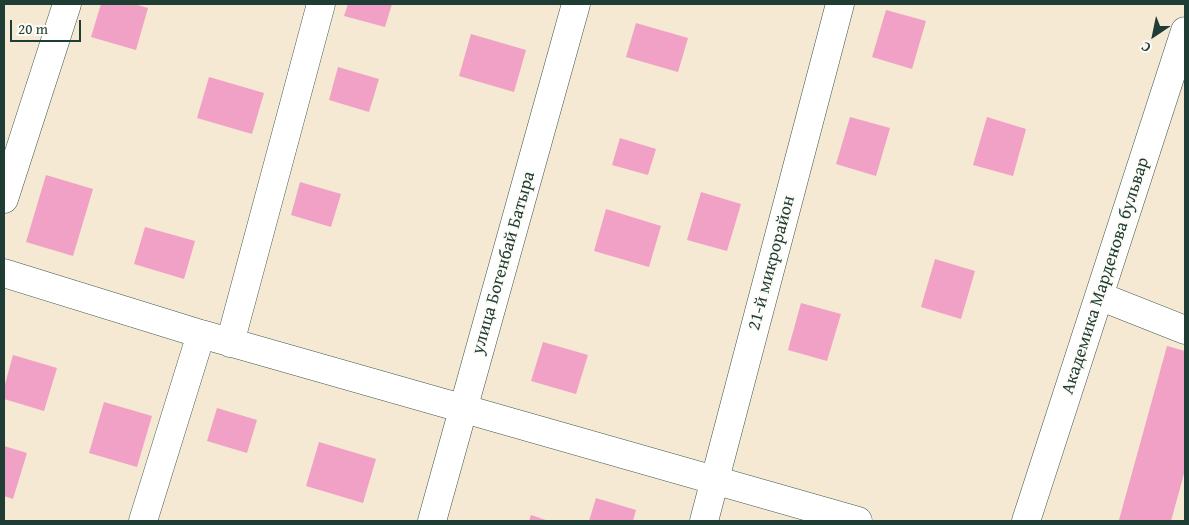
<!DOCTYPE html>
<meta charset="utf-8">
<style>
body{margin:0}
#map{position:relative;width:1189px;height:525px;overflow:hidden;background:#f5e9d3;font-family:"Gentium Book Plus",serif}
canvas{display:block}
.frame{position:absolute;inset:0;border:5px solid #1f3d34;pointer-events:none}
.north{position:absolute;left:1129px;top:10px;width:50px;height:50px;-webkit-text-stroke:4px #fdfcf7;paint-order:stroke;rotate:214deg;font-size:14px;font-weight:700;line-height:20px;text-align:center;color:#1f3d34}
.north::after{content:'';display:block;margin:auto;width:18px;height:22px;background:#1f3d34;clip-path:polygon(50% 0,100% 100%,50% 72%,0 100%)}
.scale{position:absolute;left:10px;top:20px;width:71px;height:22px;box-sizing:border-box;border:2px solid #1f3d34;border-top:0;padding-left:6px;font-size:15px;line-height:18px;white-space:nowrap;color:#1f3d34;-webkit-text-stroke:4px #fdfcf7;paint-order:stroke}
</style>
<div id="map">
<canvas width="1189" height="525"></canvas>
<div class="frame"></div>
<div class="north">С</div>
<div class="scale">20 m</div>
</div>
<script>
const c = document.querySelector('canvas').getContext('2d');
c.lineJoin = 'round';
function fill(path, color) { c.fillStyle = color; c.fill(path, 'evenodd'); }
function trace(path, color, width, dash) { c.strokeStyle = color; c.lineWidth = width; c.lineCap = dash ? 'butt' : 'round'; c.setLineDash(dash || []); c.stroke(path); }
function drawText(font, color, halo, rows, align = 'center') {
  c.font = font + ' "Gentium Book Plus",serif'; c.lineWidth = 4; c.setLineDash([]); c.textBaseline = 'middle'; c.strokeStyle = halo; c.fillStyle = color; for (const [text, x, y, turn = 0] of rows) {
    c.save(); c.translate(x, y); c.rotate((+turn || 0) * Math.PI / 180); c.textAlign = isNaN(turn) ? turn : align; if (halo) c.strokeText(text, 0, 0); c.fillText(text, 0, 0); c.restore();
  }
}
const building = new Path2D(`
 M 101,4 L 134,4 L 148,8 L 136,50 L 91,37 Z
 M 348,4 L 392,4 L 385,27 L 344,16 Z
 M 886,10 L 926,21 L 912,69 L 872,57 Z
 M 636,23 L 688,38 L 678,72 L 626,57 Z
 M 471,34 L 526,50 L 514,92 L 459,76 Z
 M 338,67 L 379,79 L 369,112 L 329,100 Z
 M 209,77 L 264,93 L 252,134 L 197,118 Z
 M 850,117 L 890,128 L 876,176 L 836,164 Z
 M 987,117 L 1026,129 L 1013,176 L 973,165 Z
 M 620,138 L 656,149 L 648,175 L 612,165 Z
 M 46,175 L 93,189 L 73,256 L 26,242 Z
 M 300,182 L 341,194 L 331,227 L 291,215 Z
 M 701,192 L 741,204 L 727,251 L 687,240 Z
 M 606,209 L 661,226 L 649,267 L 594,251 Z
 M 145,227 L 195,241 L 184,279 L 134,264 Z
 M 935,259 L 975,271 L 961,319 L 921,307 Z
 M 801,303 L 841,314 L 827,361 L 788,350 Z
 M 543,342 L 588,355 L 576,394 L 531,381 Z
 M 1167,346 L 1185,351 L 1185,470 L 1171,521 L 1122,521 L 1119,520 Z
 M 13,355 L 57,368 L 44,411 L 4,399 L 4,388 Z
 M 104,402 L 152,416 L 137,467 L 89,453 Z
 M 217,408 L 257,420 L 247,453 L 207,441 Z
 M 319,442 L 376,459 L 363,503 L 306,486 Z
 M 4,446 L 27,453 L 13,499 L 4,496 Z
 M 596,498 L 636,510 L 633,521 L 589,521 Z
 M 531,515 L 549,521 L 529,521 Z`);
const minor = new Path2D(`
 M 4,199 L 67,4
 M 4,273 L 201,334 L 858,521
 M 1099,296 L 1185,330
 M 230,343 L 321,4
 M 143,521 L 201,334
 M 432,521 L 576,4
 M 704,521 L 840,4
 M 1026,521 L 1185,31`);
const streetNames = [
 ["улица Богенбай Батыра",504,263,-74],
 ["21-й микрорайон",772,263,-75],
 ["Академика Марденова бульвар",1106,276,-72]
];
fill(building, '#f0a1c5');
trace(minor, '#3f574c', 29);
trace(minor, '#fff', 28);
drawText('18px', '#1f3d34', '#fdfcf7', streetNames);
</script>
